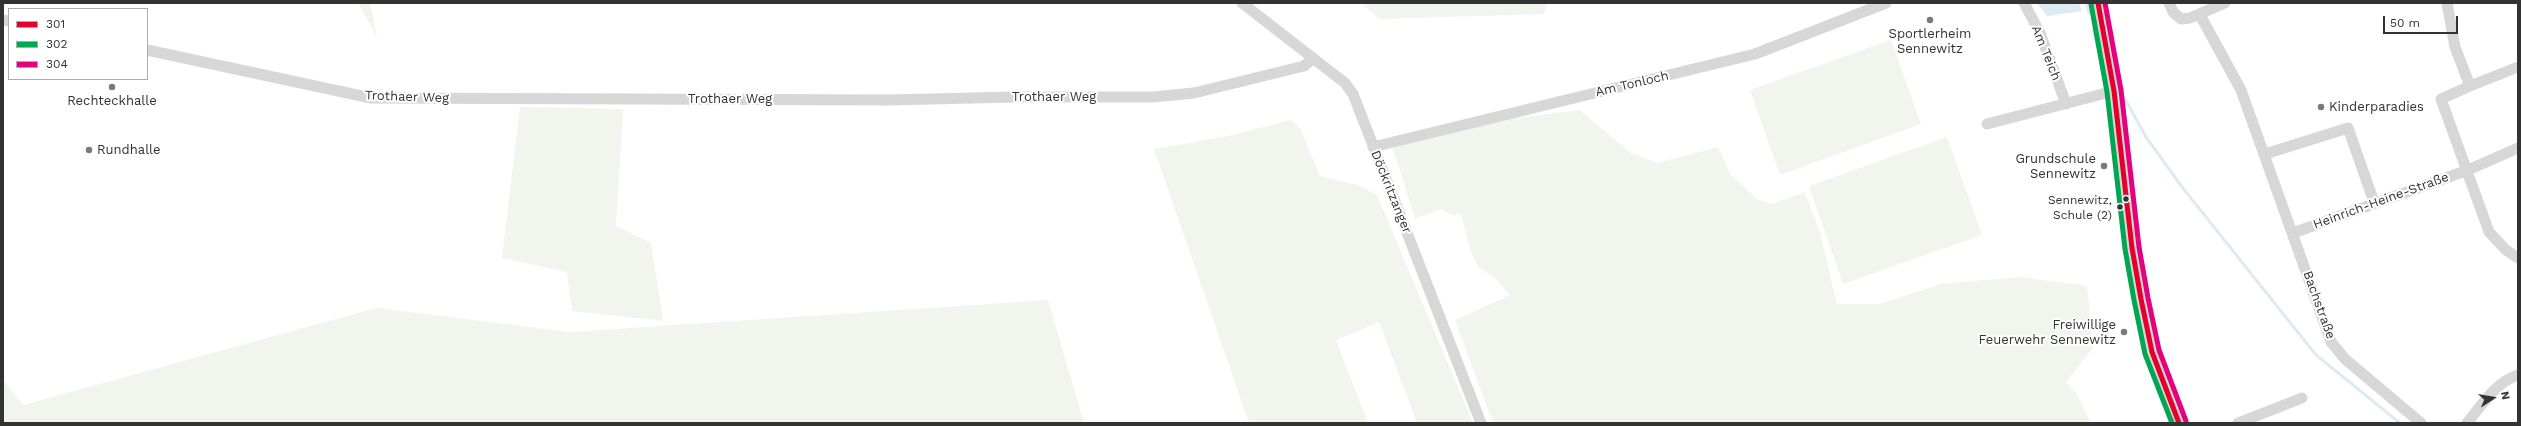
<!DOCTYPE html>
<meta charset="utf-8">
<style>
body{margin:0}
#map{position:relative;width:2521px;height:426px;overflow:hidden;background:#fff;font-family:"Work Sans",sans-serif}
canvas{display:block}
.frame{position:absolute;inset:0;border:4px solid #333;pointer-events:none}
.legend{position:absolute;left:8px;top:8px;width:140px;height:72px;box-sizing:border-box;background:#fff;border:1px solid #adadad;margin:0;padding:5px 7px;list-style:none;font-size:12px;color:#333}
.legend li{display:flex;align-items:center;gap:8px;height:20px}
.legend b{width:20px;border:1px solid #adadad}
.north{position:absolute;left:2473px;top:378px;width:40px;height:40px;-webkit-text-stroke:3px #fff;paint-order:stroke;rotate:78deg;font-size:11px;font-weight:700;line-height:16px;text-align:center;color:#333}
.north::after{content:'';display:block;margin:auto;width:14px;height:18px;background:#333;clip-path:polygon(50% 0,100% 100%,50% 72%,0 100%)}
.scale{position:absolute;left:2383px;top:16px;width:75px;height:18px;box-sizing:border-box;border:2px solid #333;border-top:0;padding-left:5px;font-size:12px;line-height:14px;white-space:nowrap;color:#333;-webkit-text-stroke:3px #fff;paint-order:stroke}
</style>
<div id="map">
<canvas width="2521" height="426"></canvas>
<div class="frame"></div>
<ul class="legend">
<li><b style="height:5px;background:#e4002b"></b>301</li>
<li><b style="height:5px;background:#00a651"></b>302</li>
<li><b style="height:5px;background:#e5007d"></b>304</li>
</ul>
<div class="north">N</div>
<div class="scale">50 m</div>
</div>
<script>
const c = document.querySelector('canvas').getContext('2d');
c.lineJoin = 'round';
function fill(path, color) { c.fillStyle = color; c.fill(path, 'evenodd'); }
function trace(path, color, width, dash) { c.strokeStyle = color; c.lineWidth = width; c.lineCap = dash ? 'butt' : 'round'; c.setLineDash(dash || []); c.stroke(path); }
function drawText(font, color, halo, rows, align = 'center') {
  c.font = font + ' "Work Sans",sans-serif'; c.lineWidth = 4; c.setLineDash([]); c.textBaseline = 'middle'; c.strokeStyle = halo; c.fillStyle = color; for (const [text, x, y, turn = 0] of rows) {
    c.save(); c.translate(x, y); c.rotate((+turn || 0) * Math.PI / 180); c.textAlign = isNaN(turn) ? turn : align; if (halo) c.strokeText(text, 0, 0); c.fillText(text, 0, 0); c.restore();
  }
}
const green = new Path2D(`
 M 358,3 L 370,3 L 377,37 Z
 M 1361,3 L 1548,3 L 1544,14 L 1379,19 Z
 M 1891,40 L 1921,124 L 1780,175 L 1750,90 Z
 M 520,107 L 623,109 L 616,226 L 651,243 L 663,321 L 572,311 L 567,272 L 502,258 Z
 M 1580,110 L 1629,152 L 1657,163 L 1718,147 L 1730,174 L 1758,200 L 1772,204 L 1805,192 L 1820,233 L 1837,304 L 1880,304 L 1941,284 L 2021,277 L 2087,286 L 2093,348 L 2066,382 L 2077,394 L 2091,423 L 1493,423 L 1455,320 L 1510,295 L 1495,278 L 1478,267 L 1470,250 L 1461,214 L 1452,215 L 1441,209 L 1415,219 L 1393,148 L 1508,119 Z
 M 1291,120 L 1300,128 L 1320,176 L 1357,185 L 1377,195 L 1473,423 L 1417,423 L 1379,322 L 1336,340 L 1368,423 L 1249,423 L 1154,149 L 1228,136 Z
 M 1947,137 L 1982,235 L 1843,284 L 1809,186 Z
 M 1048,300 L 1084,423 L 3,423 L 3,380 L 23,405 L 376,308 L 571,332 Z`);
const water = new Path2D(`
 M 2037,3 L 2079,3 L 2082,11 L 2047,16 Z`);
const stream = new Path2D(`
 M 2086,3 L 2089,13
 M 2093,29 L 2106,81
 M 2120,90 L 2146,137 L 2182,187 L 2316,355 L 2400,423`);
const minor = new Path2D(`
 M 1242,3 L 1345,83 L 1353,94 L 1481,423
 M 2024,3 L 2040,33 L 2066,104
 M 2098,3 L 2114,91 L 2132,248 L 2141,299 L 2152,352 L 2179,423
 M 2169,3 L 2173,12 L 2181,19 L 2190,18 L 2225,3
 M 2447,3 L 2455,47 L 2470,86 L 2441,99 L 2489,232 L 2506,250 L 2518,258
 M 2200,15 L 2241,90 L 2331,342 L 2345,359 L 2421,423
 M 3,20 L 9,21
 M 147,50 L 371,98 L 888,100 L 1014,97 L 1153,97 L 1194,93 L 1304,66 L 1312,59
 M 2470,86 L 2518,67
 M 1987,124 L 2114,91
 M 1373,147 L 1755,54 L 1886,3
 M 2265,154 L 2348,128 L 2374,202
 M 2293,233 L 2468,170 L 2518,148
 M 2238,423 L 2302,398
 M 2467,423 C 2481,406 2496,382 2518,375`);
const bus1 = new Path2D(`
 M 2098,3 L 2114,91 L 2132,248 L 2141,299 L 2152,352 L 2179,423`);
const bus2 = new Path2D(`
 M 2091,4 L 2107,92 L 2125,249 L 2134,300 L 2145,354 L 2172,423`);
const bus3 = new Path2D(`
 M 2105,3 L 2121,90 L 2139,247 L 2148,298 L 2159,350 L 2186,421`);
const markers = [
 [1930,20,4,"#7a7a7a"],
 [112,87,4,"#7a7a7a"],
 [2321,107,4,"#7a7a7a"],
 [89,150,4,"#7a7a7a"],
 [2104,166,4,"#7a7a7a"],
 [2126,199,3.5,"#333"],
 [2120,207,3.5,"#333"],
 [2124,332,4,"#7a7a7a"]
];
const busNames = [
 ["Sennewitz,",2112,200],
 ["Schule (2)",2112,215]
];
const poiNames = [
 ["Sportlerheim",1930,34],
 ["Sennewitz",1930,49],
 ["Rechteckhalle",112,101],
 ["Kinderparadies",2329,107,"left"],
 ["Rundhalle",97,150,"left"],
 ["Grundschule",2096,159,"right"],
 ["Sennewitz",2096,174,"right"],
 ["Freiwillige",2116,325,"right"],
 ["Feuerwehr Sennewitz",2116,340,"right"]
];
const streetNames = [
 ["Am Teich",2046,53,68],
 ["Am Tonloch",1632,84,-13],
 ["Trothaer Weg",407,97,2],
 ["Trothaer Weg",1054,97],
 ["Trothaer Weg",730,99],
 ["Döckritzanger",1391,192,68],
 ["Heinrich-Heine-Straße",2381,201,-20],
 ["Bachstraße",2319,305,70]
];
fill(green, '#f1f5ed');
fill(water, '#ddebf3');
trace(stream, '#ddebf3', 3);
trace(minor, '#d7d7d7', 11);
trace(bus1, '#e4002b', 5);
trace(bus2, '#00a651', 5);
trace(bus3, '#e5007d', 5);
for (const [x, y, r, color] of markers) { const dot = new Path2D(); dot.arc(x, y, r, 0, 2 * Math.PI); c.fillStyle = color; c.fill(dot); trace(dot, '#fff', 1.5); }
drawText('12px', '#333', '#fff', busNames, 'right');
drawText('13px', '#333', '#fff', poiNames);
drawText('13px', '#333', '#fff', streetNames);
</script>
